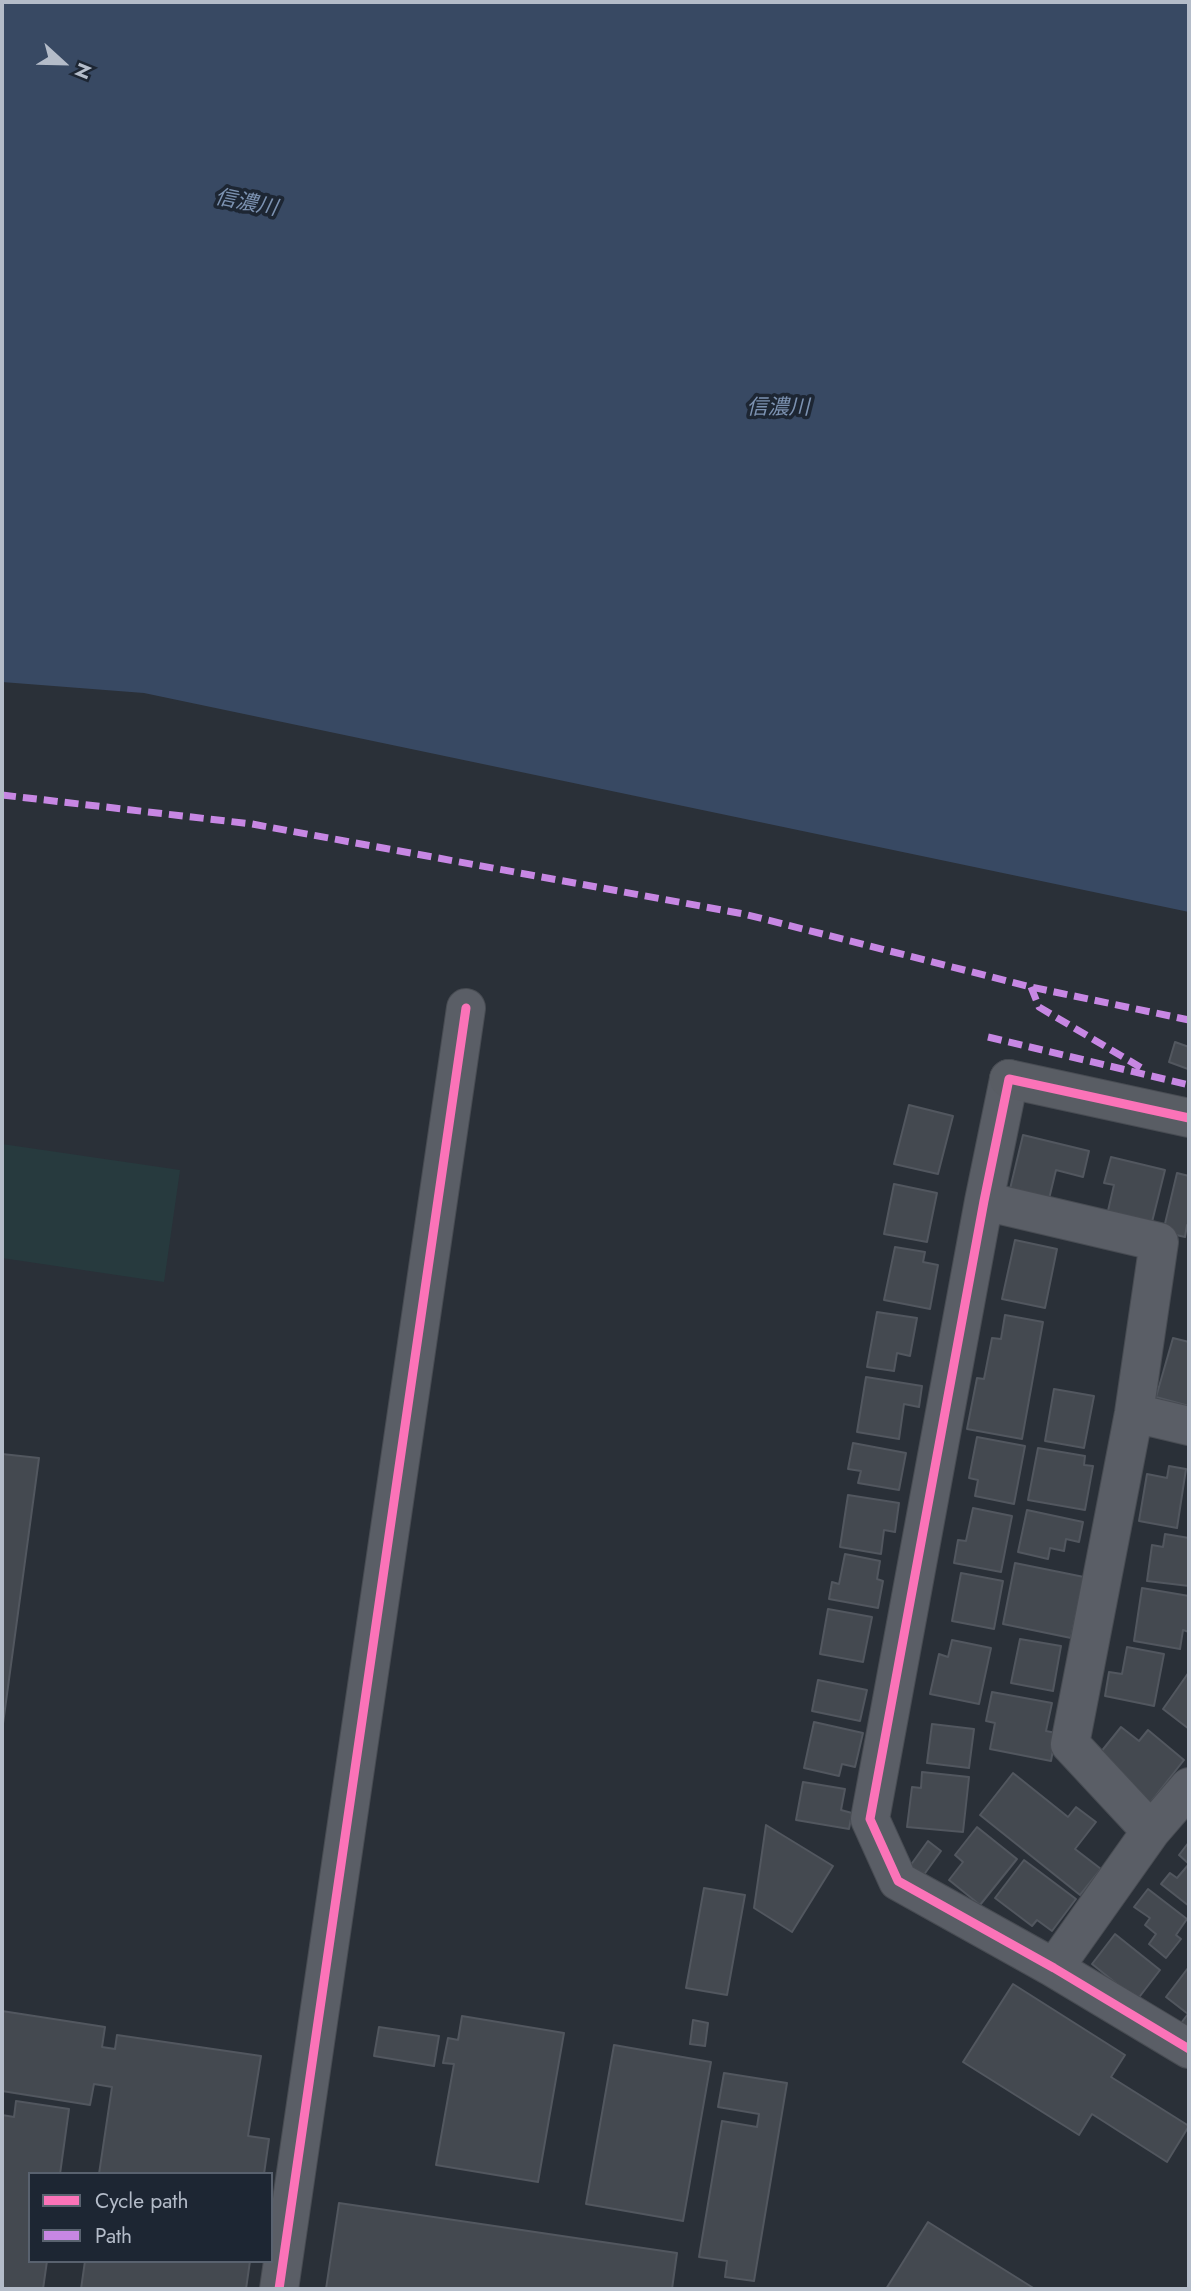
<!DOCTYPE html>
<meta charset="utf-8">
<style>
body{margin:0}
#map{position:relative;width:1191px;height:2291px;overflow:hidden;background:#2a3038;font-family:Jost,sans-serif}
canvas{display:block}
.frame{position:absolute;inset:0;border:4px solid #b4bcc9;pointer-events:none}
.legend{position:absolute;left:28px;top:2172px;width:245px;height:91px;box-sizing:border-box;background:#1d2633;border:2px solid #59626f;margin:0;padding:9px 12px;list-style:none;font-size:21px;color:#b4bcc9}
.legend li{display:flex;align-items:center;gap:14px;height:35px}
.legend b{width:35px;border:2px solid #59626f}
.north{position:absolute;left:28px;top:28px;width:70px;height:70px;-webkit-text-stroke:5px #1d2633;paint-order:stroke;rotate:112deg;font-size:19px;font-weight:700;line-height:28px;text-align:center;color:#b4bcc9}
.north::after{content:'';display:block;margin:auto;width:24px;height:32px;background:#b4bcc9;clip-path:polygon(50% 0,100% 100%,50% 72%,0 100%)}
</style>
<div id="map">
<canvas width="1191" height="2291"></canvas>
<div class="frame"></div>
<ul class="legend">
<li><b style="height:9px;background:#fb73b8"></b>Cycle path</li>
<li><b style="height:9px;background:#c787e3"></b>Path</li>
</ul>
<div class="north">N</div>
</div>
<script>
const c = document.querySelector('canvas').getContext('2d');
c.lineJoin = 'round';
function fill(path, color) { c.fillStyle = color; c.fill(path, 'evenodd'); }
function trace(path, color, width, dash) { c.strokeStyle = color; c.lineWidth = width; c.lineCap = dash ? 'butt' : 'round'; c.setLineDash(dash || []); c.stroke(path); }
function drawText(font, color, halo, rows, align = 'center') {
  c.font = font + ' Jost,"Noto Sans JP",sans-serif'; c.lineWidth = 7; c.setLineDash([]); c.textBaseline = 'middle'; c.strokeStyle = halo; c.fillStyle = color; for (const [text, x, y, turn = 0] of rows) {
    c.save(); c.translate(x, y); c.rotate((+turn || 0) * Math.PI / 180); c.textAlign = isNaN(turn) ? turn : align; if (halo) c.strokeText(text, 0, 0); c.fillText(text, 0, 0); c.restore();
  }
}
const green = new Path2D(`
 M 2,1144 L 180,1170 L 164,1282 L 2,1258 Z`);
const water = new Path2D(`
 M 2,2 L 1189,2 L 1189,912 L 144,693 L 2,682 Z`);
const building = new Path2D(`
 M 1175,1042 L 1189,1047 L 1188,1069 L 1169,1062 Z
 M 909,1105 L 953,1116 L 938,1174 L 894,1164 Z
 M 1023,1135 L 1089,1151 L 1083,1177 L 1056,1170 L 1049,1199 L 1010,1189 Z
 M 1111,1157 L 1165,1170 L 1151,1226 L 1107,1215 L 1114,1185 L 1104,1183 Z
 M 1177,1173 L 1189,1176 L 1189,1226 L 1187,1225 L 1185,1237 L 1163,1232 Z
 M 894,1184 L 937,1193 L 927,1242 L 884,1234 Z
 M 1015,1240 L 1057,1249 L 1045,1308 L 1002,1299 Z
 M 895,1247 L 925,1252 L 923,1262 L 938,1265 L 930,1309 L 884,1300 Z
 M 877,1312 L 917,1318 L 910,1356 L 897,1353 L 894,1371 L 867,1367 Z
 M 1005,1315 L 1043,1322 L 1022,1439 L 967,1429 L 977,1378 L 984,1379 L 992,1338 L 1001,1339 Z
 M 1173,1338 L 1189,1342 L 1189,1406 L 1156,1397 Z
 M 866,1377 L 922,1386 L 919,1407 L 904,1404 L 899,1439 L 857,1432 Z
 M 1054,1389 L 1094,1396 L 1084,1448 L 1045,1441 Z
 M 977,1437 L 1025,1446 L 1014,1504 L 975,1496 L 978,1480 L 969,1478 Z
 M 853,1443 L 906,1453 L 899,1490 L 858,1483 L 861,1471 L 848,1469 Z
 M 1038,1448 L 1085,1456 L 1084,1465 L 1093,1466 L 1085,1510 L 1028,1500 Z
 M 2,1454 L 39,1458 L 2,1731 Z
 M 1169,1466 L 1186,1469 L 1177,1528 L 1139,1521 L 1147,1474 L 1167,1478 Z
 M 848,1495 L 899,1503 L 895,1532 L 884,1530 L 881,1554 L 840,1547 Z
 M 973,1508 L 1012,1516 L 1001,1572 L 954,1563 L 958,1540 L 966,1541 Z
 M 1027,1510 L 1083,1522 L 1079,1542 L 1066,1539 L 1064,1551 L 1050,1548 L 1048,1559 L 1018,1552 Z
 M 1165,1534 L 1189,1538 L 1189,1586 L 1147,1581 L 1152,1545 L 1163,1547 Z
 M 845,1554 L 880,1561 L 877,1579 L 883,1581 L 878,1608 L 829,1599 L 832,1582 L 839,1584 Z
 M 1015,1563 L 1084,1577 L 1071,1638 L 1003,1624 Z
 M 961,1573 L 1003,1581 L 994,1629 L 952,1621 Z
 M 1142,1588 L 1189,1596 L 1189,1632 L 1183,1630 L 1180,1649 L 1134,1641 Z
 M 828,1609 L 872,1617 L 863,1662 L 820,1654 Z
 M 1020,1639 L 1061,1646 L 1053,1691 L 1011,1683 Z
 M 952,1640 L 991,1648 L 979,1704 L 930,1694 L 939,1654 L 948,1657 Z
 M 1127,1647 L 1164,1654 L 1154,1706 L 1105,1696 L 1109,1672 L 1122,1674 Z
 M 1189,1672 L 1189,1729 L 1163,1709 Z
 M 818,1680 L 867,1690 L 860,1721 L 812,1711 Z
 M 992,1692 L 1052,1703 L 1046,1731 L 1056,1733 L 1051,1761 L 990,1749 L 995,1723 L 986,1721 Z
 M 814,1722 L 863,1733 L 855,1767 L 842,1764 L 839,1776 L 804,1768 Z
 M 932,1724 L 974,1729 L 969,1768 L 927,1763 Z
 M 1121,1727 L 1139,1741 L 1148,1730 L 1184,1760 L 1150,1803 L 1096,1758 Z
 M 922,1772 L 969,1777 L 963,1832 L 907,1827 L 912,1787 L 921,1788 Z
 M 1013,1773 L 1068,1817 L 1076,1807 L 1096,1822 L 1075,1849 L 1101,1869 L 1080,1895 L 980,1815 Z
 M 803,1782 L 845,1789 L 841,1810 L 852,1813 L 849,1829 L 796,1820 Z
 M 766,1825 L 833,1866 L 792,1932 L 754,1908 Z
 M 977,1827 L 1017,1859 L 980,1905 L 949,1880 L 963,1862 L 955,1855 Z
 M 928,1841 L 941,1851 L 923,1876 L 910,1866 Z
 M 1189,1842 L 1189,1906 L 1161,1884 L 1170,1873 L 1177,1878 L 1189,1864 L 1179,1855 Z
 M 1024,1860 L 1076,1899 L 1052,1931 L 1037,1920 L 1032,1926 L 995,1898 Z
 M 704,1888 L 745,1895 L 727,1995 L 686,1988 Z
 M 1148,1889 L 1187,1919 L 1176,1935 L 1181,1939 L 1166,1958 L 1149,1944 L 1156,1934 L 1145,1925 L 1150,1918 L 1134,1907 Z
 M 1115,1934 L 1160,1970 L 1137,2000 L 1092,1964 Z
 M 1188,1968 L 1189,1969 L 1189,2035 L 1178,2027 L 1188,2014 L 1166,1997 Z
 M 1013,1984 L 1125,2055 L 1111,2077 L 1189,2126 L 1167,2162 L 1092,2114 L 1079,2135 L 963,2062 Z
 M 2,2011 L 105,2027 L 102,2047 L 115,2049 L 117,2035 L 261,2056 L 248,2136 L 269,2139 L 264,2174 L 99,2174 L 112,2087 L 94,2084 L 90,2105 L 2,2091 Z
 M 462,2016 L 564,2033 L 538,2182 L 436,2165 L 454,2064 L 443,2063 L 448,2038 L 458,2040 Z
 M 693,2020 L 708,2023 L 705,2046 L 690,2044 Z
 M 379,2027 L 439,2036 L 434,2066 L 374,2056 Z
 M 614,2045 L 711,2062 L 683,2221 L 586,2204 Z
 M 724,2073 L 787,2083 L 754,2281 L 725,2277 L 727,2261 L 699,2257 L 722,2121 L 757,2127 L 759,2114 L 718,2107 Z
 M 16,2101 L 69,2109 L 60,2174 L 30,2174 L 30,2261 L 47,2261 L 43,2289 L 2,2289 L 2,2115 L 14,2117 Z
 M 339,2203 L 677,2253 L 672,2289 L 326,2289 Z
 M 928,2222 L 1035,2289 L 886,2289 Z
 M 85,2261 L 250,2261 L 246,2289 L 81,2289 Z`);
const street = new Path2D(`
 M 1009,1079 L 984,1201 L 870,1819 L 898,1881 L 1054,1968 L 1189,2049
 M 984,1201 L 1159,1242 L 1134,1413 L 1070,1744 L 1151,1831 L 1054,1968
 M 1134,1413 L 1189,1426
 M 1151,1831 L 1189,1787
 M 279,2289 L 466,1008`);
const secondary = new Path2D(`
 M 1009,1079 L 1189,1118`);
const quiet = new Path2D(`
 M 2,795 L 252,824 L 744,914 L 1031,987 L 1189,1020
 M 1031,987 L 1039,1007 L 1145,1070
 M 988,1037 L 1189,1085`);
const cycleway = new Path2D(`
 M 1189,1118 L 1009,1079 L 984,1201 L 870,1819 L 898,1881 L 1054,1968 L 1189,2049
 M 279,2289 L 466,1008`);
const waterNames = [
 ["信濃川",246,204,11],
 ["信濃川",778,409]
];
fill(green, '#273a3e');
fill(water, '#384963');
fill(building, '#444950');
trace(building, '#52575f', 2);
trace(street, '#484c53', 40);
trace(secondary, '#484c53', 40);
trace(street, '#5a5e66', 38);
trace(secondary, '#595d64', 38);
trace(quiet, '#c787e3', 7, [14, 7]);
trace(cycleway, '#fb73b8', 9);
drawText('italic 21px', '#7c92b1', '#1d2633', waterNames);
</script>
